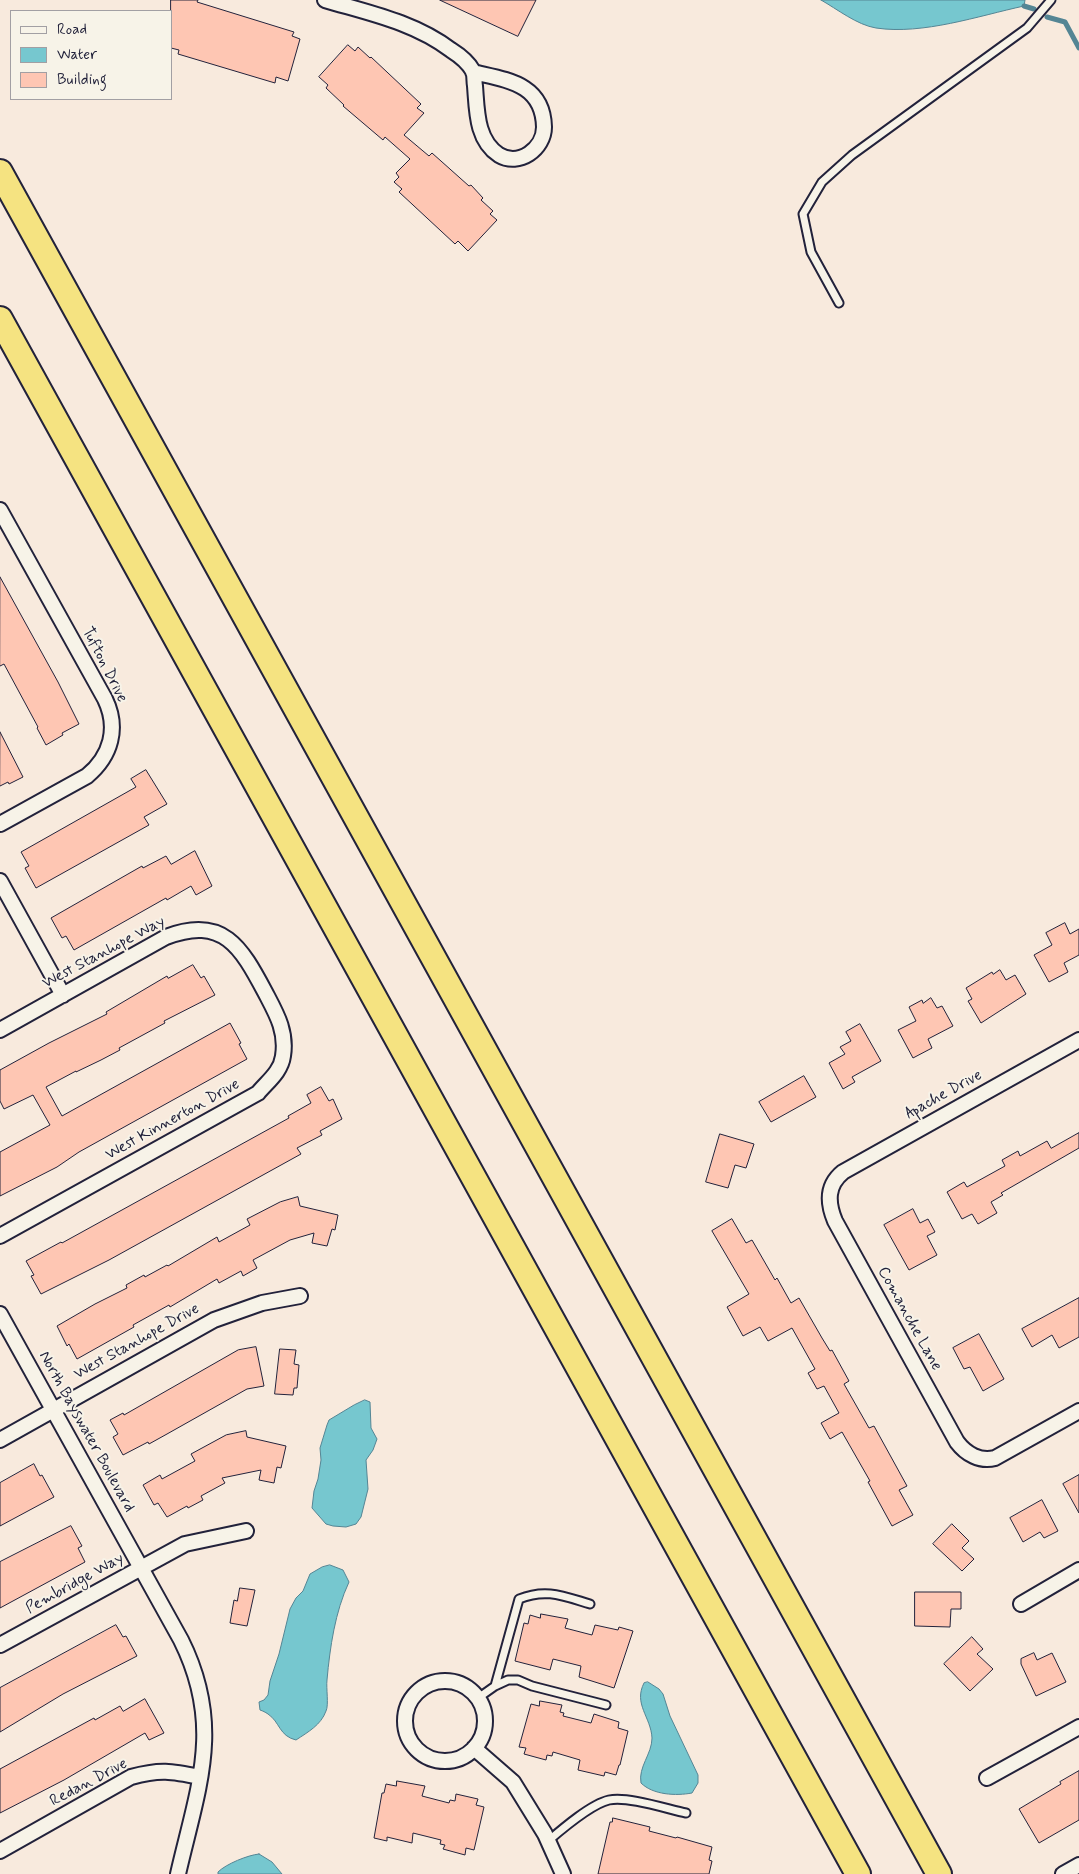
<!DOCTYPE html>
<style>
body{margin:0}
#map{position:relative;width:1079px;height:1874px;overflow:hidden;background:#f8eadd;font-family:Mynerve,sans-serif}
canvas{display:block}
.legend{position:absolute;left:10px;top:10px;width:162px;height:90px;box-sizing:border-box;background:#f7f3e8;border:1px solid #a29fa3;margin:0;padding:6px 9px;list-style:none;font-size:15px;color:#22223b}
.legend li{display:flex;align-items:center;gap:10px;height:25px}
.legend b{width:25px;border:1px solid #a29fa3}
</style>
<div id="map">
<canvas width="1079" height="1874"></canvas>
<ul class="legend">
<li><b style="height:6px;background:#f7f3e8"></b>Road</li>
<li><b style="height:14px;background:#76c7cf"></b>Water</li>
<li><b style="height:14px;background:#fec6b3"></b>Building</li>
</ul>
</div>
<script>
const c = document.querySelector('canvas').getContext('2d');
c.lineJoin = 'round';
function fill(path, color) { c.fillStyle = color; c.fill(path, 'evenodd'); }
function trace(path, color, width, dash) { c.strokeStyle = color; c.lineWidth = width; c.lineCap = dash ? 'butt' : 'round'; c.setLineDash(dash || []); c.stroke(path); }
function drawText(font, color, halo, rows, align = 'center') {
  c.font = font + ' Mynerve,sans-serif'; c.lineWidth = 4; c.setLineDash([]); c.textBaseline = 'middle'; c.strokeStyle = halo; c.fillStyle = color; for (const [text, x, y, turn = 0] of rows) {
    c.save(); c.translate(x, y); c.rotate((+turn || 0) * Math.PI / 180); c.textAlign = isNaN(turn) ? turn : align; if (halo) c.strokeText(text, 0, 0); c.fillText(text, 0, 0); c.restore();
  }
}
const water = new Path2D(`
 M 821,0 L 1025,0 L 1024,6 C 978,16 923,35 876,28 C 857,25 837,9 821,0 Z
 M 365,1400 L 370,1402 L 371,1428 L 377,1439 L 373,1450 L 366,1460 L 368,1489 L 361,1517 L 356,1524 L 346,1527 L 333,1526 L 326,1524 L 312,1508 L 314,1491 L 318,1479 L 321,1460 L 320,1448 L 327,1425 L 329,1420 L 354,1405 Z
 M 330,1565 L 343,1570 L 349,1582 C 335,1612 330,1647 327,1680 C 326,1688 329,1705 326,1711 C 321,1725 308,1732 296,1740 C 279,1736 280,1722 268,1714 C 265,1712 263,1711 260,1710 L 259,1702 L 264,1700 L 268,1695 L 270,1681 L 279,1654 L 290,1609 L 296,1598 L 303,1591 L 310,1574 L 322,1567 Z
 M 648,1682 L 659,1689 L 663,1694 L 670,1716 L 698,1775 L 698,1783 L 692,1793 C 676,1796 653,1795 641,1783 C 638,1767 652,1754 652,1738 C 651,1717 633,1704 644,1683 Z
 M 259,1854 L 272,1862 L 282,1874 L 218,1874 L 218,1872 C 226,1864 248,1855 259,1854 Z`);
const stream = new Path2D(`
 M 1024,6 L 1034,9
 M 1047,17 L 1065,22 L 1079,48`);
const building = new Path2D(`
 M 171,0 L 198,0 L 197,2 L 294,32 L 292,36 L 300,39 L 288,81 L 276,77 L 275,83 L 178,54 L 179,50 L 171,48 Z
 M 440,0 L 536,0 L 518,36 Z
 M 348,45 L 355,51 L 358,47 L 370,58 L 371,57 L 421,104 L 417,108 L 424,113 L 404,135 L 429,156 L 432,153 L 469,186 L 471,185 L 483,198 L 481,200 L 493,211 L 490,214 L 497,220 L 468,251 L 458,241 L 455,244 L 399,192 L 402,189 L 394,182 L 399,177 L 396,173 L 410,159 L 385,137 L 383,140 L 343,106 L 344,105 L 326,88 L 328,85 L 319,77 Z
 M 0,577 L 58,682 L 79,724 L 62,733 L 63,735 L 46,745 L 37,728 L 38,727 L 4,664 L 0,666 Z
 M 0,732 L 23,777 L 9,784 L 8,782 L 0,786 Z
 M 146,770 L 167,804 L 144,817 L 149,825 L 36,888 L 25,868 L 29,866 L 21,852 L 136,787 L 131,779 Z
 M 195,851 L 212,886 L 196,895 L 191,886 L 167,900 L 166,898 L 74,950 L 66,936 L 62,938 L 51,918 L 142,866 L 143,868 L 166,856 L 171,864 Z
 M 1065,923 L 1070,934 L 1079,929 L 1079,955 L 1064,963 L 1068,972 L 1049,982 L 1034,955 L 1052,945 L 1046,933 Z
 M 193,965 L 201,978 L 204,976 L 215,995 L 164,1021 L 165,1023 L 119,1048 L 120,1050 L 101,1060 L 76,1072 L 76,1071 L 46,1087 L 62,1116 L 230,1023 L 241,1043 L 239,1044 L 247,1059 L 79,1152 L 57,1167 L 0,1196 L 0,1152 L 50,1125 L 33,1095 L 4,1109 L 0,1101 L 0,1070 L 49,1043 L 107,1014 L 106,1012 L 167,976 L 168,978 Z
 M 1000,970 L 1006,980 L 1015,975 L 1026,994 L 981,1023 L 968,1001 L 972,999 L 966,988 L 992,972 L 993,974 Z
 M 931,998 L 937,1008 L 942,1006 L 953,1026 L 928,1039 L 932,1048 L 913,1058 L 898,1030 L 916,1021 L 909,1007 L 922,1000 L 923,1003 Z
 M 860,1024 L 881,1061 L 852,1077 L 855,1082 L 843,1089 L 829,1063 L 845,1054 L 840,1047 L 851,1041 L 846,1032 Z
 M 804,1076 L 816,1097 L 771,1122 L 759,1102 Z
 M 321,1087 L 329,1101 L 333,1099 L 342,1119 L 320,1131 L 322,1135 L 297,1148 L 301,1154 L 109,1260 L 41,1294 L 31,1276 L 34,1275 L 26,1261 L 61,1242 L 62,1243 L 289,1118 L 288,1116 L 311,1103 L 307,1095 Z
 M 1079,1133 L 1079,1148 L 1001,1193 L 1003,1195 L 991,1202 L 997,1213 L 978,1224 L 972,1214 L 962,1219 L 947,1192 L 964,1182 L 967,1187 L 1005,1166 L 1002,1160 L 1018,1151 L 1020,1156 L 1047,1141 L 1051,1148 Z
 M 720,1134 L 754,1144 L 746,1168 L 735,1165 L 728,1188 L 706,1182 Z
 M 298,1197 L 300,1206 L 338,1215 L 335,1230 L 332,1229 L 327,1246 L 312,1243 L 314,1233 L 290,1240 L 253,1260 L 257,1268 L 243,1276 L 241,1271 L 219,1283 L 217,1279 L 170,1307 L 169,1305 L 133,1325 L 134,1327 L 77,1359 L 69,1344 L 67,1346 L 57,1326 L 95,1304 L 127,1288 L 126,1285 L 144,1275 L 145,1277 L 167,1265 L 168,1266 L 217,1237 L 219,1242 L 250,1225 L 247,1219 L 280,1202 Z
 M 913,1209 L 920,1223 L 928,1219 L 935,1232 L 927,1236 L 937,1255 L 909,1270 L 884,1225 Z
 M 732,1219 L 746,1243 L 752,1240 L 775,1280 L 777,1278 L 791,1303 L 799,1298 L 822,1338 L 830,1351 L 832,1350 L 849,1381 L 844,1384 L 869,1428 L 874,1426 L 907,1486 L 899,1490 L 913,1515 L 892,1526 L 868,1482 L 870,1481 L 842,1432 L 830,1439 L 821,1423 L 839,1413 L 824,1386 L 817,1389 L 808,1373 L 815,1369 L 792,1328 L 768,1341 L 760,1327 L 743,1336 L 727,1307 L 749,1294 L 712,1231 Z
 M 1079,1298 L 1079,1337 L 1059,1348 L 1052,1335 L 1032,1347 L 1022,1329 Z
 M 979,1334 L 1004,1379 L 983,1391 L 970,1367 L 964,1369 L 953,1348 Z
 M 256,1347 L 264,1386 L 247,1389 L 167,1434 L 149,1444 L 148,1442 L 123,1455 L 113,1437 L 118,1434 L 110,1420 L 123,1413 L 124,1415 L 238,1350 Z
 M 280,1349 L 296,1350 L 294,1364 L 299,1365 L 297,1388 L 294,1388 L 293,1395 L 275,1394 Z
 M 246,1431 L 247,1437 L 286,1446 L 281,1468 L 277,1467 L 274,1483 L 259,1480 L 261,1470 L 222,1478 L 225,1483 L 201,1496 L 203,1500 L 188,1508 L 187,1506 L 167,1517 L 158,1503 L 154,1505 L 143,1485 L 160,1475 L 162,1479 L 195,1461 L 191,1454 L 226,1435 Z
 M 34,1464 L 40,1476 L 42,1475 L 54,1497 L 0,1526 L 0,1483 Z
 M 1079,1475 L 1079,1513 L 1063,1484 Z
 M 1042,1500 L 1058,1531 L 1044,1538 L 1040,1532 L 1023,1542 L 1010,1518 Z
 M 952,1524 L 969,1541 L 962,1548 L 974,1559 L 962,1571 L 933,1544 Z
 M 71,1526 L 82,1546 L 78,1548 L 85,1562 L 0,1608 L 0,1562 Z
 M 240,1588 L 255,1590 L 247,1626 L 230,1623 L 234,1600 L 237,1601 Z
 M 915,1592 L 961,1592 L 961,1609 L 951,1609 L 950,1627 L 915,1626 Z
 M 541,1614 L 568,1619 L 565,1628 L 592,1635 L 595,1625 L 618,1630 L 619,1627 L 633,1631 L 614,1688 L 579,1677 L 581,1666 L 553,1659 L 550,1670 L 515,1661 L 524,1623 L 528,1624 L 530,1615 L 540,1618 Z
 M 116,1625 L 123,1637 L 126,1636 L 137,1656 L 63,1694 L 0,1732 L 0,1688 Z
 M 972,1637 L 983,1649 L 977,1654 L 993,1669 L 970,1691 L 944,1664 Z
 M 1034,1653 L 1037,1660 L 1052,1653 L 1066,1682 L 1036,1696 L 1021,1664 L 1021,1659 Z
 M 145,1699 L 164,1733 L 149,1740 L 145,1733 L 64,1780 L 0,1813 L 0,1769 L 94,1718 L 95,1720 L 120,1706 L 123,1711 Z
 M 540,1701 L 562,1705 L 560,1712 L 564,1713 L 563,1716 L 591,1723 L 594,1714 L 619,1722 L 618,1728 L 628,1731 L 620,1765 L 619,1765 L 616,1775 L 605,1772 L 604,1776 L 578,1770 L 580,1760 L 553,1752 L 552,1756 L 547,1755 L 546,1760 L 524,1754 L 526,1748 L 519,1747 L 531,1704 L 539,1706 Z
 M 1079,1771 L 1079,1820 L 1039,1843 L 1019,1809 L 1061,1784 L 1060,1782 Z
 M 397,1781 L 425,1786 L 422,1796 L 449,1803 L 450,1800 L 455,1801 L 456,1794 L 478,1799 L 476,1805 L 484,1807 L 474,1850 L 466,1848 L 465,1855 L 443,1849 L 445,1845 L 440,1844 L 441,1840 L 413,1833 L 412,1843 L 387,1837 L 387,1841 L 374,1838 L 382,1793 L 384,1793 L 386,1784 L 396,1786 Z
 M 613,1818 L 650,1827 L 649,1831 L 676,1838 L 677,1837 L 712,1847 L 709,1860 L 712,1861 L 709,1874 L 598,1874 L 610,1822 L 612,1822 Z`);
const service = new Path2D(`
 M 839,303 L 811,252 L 803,214 L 822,182 L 852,155 L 1027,28 L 1051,0
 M 495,1686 L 519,1599 C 546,1588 563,1596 590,1604
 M 478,1698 L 495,1686 L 508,1680 L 518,1680 L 532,1686 L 606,1705
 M 548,1841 C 562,1829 591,1804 609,1800 C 628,1796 667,1809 686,1813`);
const minor = new Path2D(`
 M 325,0 C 369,13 414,22 451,50 C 459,55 468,62 473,71 C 475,75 474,81 475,86 C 477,110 476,140 499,155 C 519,167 544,149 544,127 C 543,83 506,80 473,72
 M 0,510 L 105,699 C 119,728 111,756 87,776 L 0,824
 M 0,881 L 63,995
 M 0,1030 L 166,937 C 223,915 241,947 265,992 C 276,1013 287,1031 283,1056 C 281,1072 267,1082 258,1093 L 0,1236
 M 1079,1040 L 843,1172 C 827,1185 827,1202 835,1221 L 957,1442 C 966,1454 980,1462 995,1458 L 1079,1411
 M 0,1314 L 181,1640 C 224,1726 198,1787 178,1874
 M 0,1440 L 214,1320 L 262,1303 L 300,1296
 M 1021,1604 L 1079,1570
 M 0,1645 L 185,1544 L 246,1531
 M405 1721a40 40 0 1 1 80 0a40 40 0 1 1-80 0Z
 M 474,1748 L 513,1782 L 545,1834 L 563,1874
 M 987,1778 L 1079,1727
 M 0,1851 L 131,1777 C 160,1769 171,1771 200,1777
 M 1063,1874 L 1079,1865`);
const motorway = new Path2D(`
 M 0,172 L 939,1874
 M 0,319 L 858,1874`);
const streetNames = [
 ["Tufton Drive",104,665,63],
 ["West Stanhope Way",104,953,-28],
 ["Apache Drive",944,1095,-29],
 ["West Kinnerton Drive",173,1120,-29],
 ["Comanche Lane",909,1319,61],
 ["West Stanhope Drive",137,1342,-29],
 ["North Bayswater Boulevard",86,1432,61],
 ["Pembridge Way",75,1584,-29],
 ["Redan Drive",89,1783,-28]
];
fill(water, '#76c7cf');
trace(water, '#548594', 1);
trace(stream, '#548594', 5);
fill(building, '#fec6b3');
trace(building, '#22223b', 1);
trace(service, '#22223b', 11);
trace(minor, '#22223b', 18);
trace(motorway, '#22223b', 28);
trace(service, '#f7f3e8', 7);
trace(minor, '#f7f3e8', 14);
trace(motorway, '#f5e381', 24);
drawText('16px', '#22223b', '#f7f3e8', streetNames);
</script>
